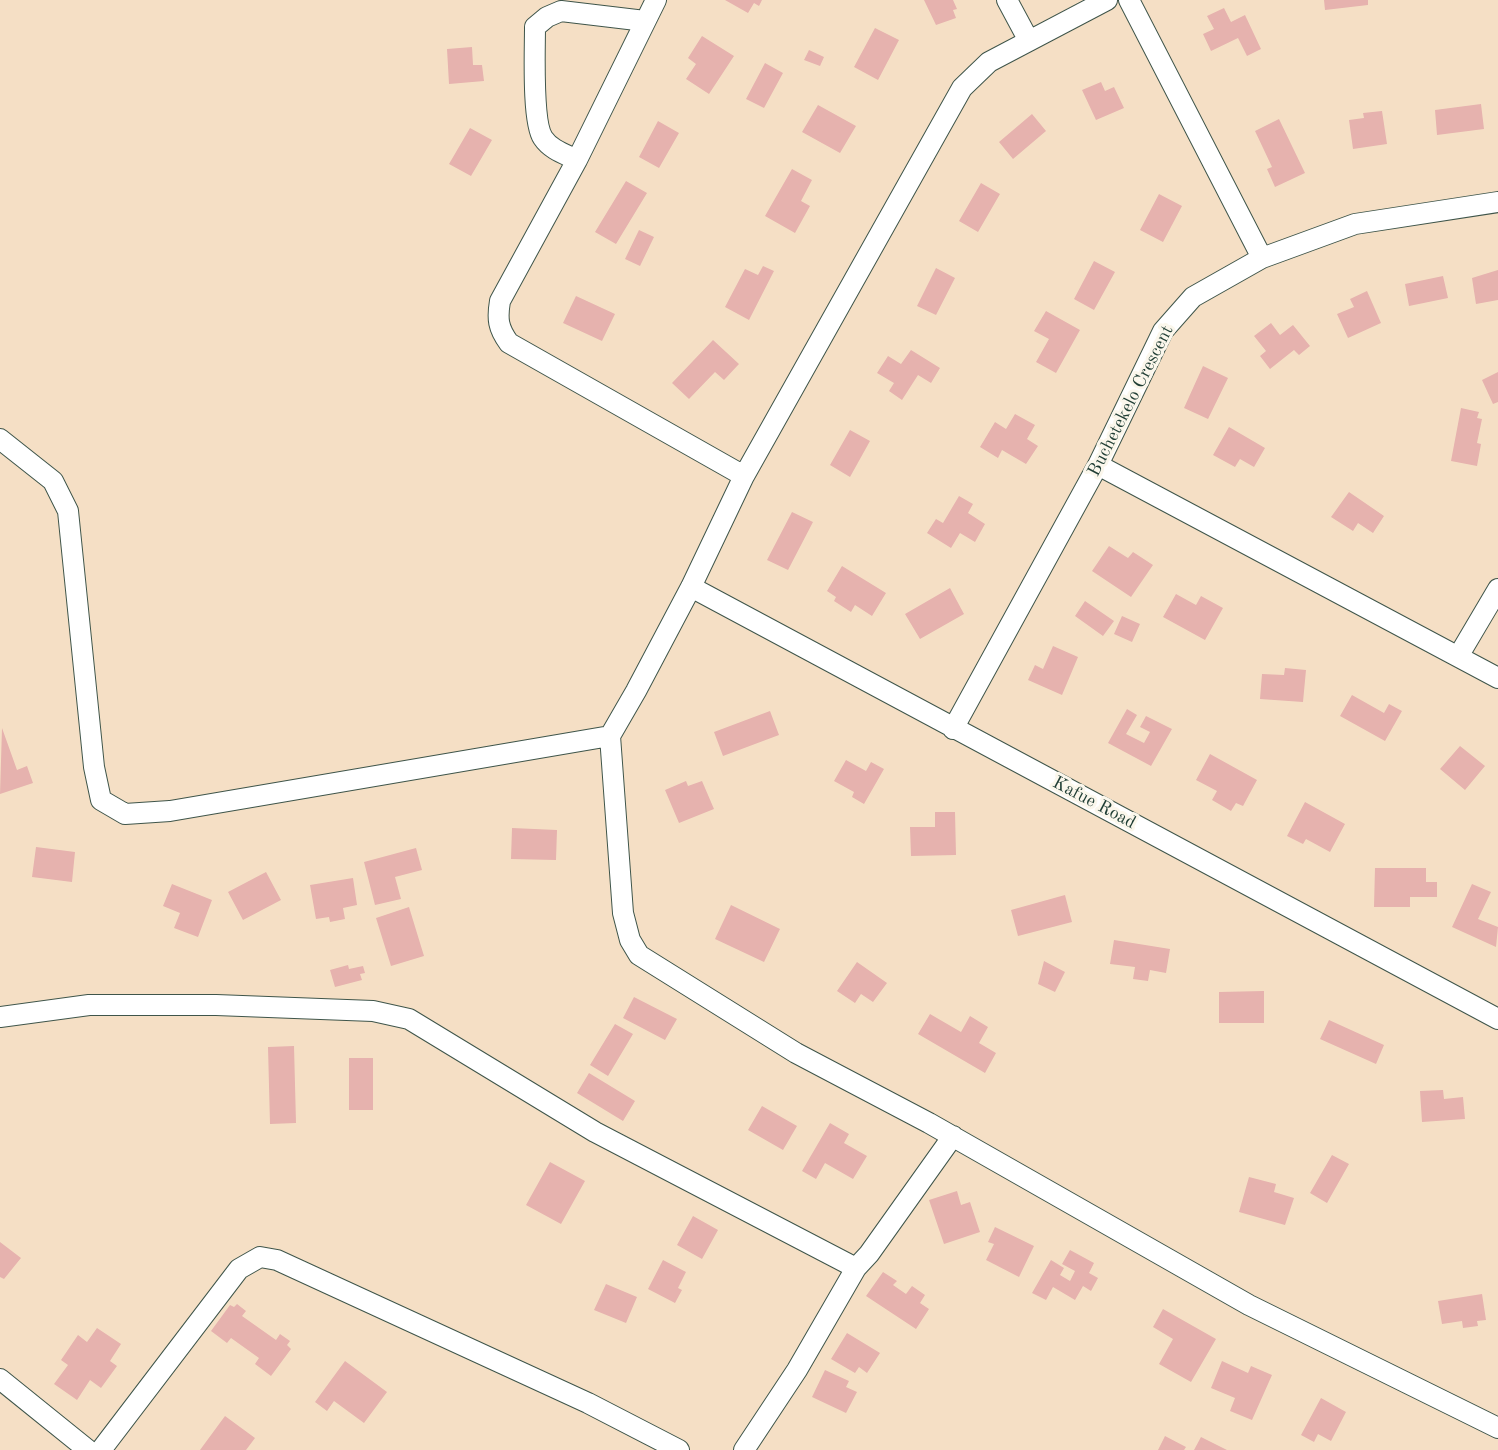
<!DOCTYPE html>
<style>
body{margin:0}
canvas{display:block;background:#f5dfc5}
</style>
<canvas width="1498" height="1450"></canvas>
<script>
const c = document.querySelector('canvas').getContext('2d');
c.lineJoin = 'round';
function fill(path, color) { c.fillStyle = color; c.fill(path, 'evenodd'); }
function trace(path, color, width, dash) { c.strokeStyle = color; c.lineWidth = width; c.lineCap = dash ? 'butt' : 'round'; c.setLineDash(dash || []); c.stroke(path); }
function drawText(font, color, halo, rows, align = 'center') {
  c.font = font + ' "Old Standard TT",serif'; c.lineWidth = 6; c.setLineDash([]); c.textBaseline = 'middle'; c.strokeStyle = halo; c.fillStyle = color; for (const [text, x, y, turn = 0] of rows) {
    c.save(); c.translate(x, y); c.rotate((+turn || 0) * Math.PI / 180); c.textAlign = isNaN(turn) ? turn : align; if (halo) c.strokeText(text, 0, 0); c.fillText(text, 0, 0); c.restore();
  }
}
const building = new Path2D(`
 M 725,0 L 762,0 L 759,6 L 754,3 L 748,13 Z
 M 924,0 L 953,0 L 957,9 L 953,10 L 956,18 L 936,25 Z
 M 1324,0 L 1368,0 L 1368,5 L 1325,10 Z
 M 1224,8 L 1231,22 L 1245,15 L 1261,49 L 1247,56 L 1238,38 L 1211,51 L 1203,34 L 1214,29 L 1207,16 Z
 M 875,28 L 899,40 L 878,80 L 854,67 Z
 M 702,36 L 734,56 L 709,94 L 686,79 L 696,64 L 688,58 Z
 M 472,47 L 473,65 L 482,65 L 484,81 L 449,84 L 447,49 Z
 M 809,50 L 824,57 L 820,66 L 804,60 Z
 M 765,63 L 783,73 L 764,108 L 746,99 Z
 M 1101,82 L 1105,91 L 1114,87 L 1124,108 L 1096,120 L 1082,90 Z
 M 1481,104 L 1484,129 L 1437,135 L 1435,110 Z
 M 818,105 L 856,126 L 840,153 L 802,132 Z
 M 1382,111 L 1387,144 L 1353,149 L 1349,120 L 1364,118 L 1363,113 Z
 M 1032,114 L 1046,131 L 1013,159 L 999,142 Z
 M 1279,119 L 1305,173 L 1275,187 L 1267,169 L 1272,167 L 1255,131 Z
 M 658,121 L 679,133 L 659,168 L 639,157 Z
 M 470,128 L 492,140 L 471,176 L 449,164 Z
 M 792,169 L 812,180 L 801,201 L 810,206 L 795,233 L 765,216 Z
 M 626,181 L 647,193 L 616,244 L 595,232 Z
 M 981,183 L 1000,194 L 978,232 L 959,221 Z
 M 1159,194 L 1182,206 L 1163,242 L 1140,230 Z
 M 639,230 L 654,237 L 640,266 L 625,259 Z
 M 1094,261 L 1115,272 L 1094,310 L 1074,299 Z
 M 763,266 L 774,271 L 749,320 L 725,307 L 745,269 L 758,275 Z
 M 936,268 L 955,278 L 936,315 L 917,306 Z
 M 1498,270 L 1498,300 L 1476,304 L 1472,278 Z
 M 1443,276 L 1448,298 L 1409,306 L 1405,284 Z
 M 1367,291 L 1381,323 L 1348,338 L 1337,314 L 1354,307 L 1350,299 Z
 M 576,296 L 615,314 L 602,341 L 563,323 Z
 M 1046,311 L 1080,330 L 1056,373 L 1036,362 L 1049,339 L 1034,331 Z
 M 1271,323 L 1280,335 L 1293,325 L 1310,346 L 1299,355 L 1294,350 L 1270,369 L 1260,356 L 1266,351 L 1254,336 Z
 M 713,340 L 739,364 L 724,380 L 715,372 L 689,399 L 672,383 Z
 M 911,350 L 940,368 L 931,383 L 918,375 L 902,400 L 889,391 L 894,383 L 877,373 L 888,356 L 901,364 Z
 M 1203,366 L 1228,378 L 1208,419 L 1184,408 Z
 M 1498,372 L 1498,402 L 1493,404 L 1482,380 Z
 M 1461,408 L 1479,412 L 1477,418 L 1482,419 L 1477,443 L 1481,444 L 1477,466 L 1451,461 Z
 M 1015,414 L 1035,425 L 1027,439 L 1038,446 L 1026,464 L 1002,450 L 998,458 L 980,447 L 995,422 L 1006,429 Z
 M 1229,427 L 1265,448 L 1254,467 L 1240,459 L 1235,467 L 1213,455 Z
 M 850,430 L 870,441 L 850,477 L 830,465 Z
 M 1349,492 L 1384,516 L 1373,533 L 1358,523 L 1353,531 L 1331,517 Z
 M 959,496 L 973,504 L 968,513 L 985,524 L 975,542 L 960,533 L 951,548 L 927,533 L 936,519 L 943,523 Z
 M 792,512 L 813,522 L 788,570 L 767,560 Z
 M 1109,546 L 1128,558 L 1133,552 L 1153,565 L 1131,597 L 1092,571 Z
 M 842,566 L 886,593 L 872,616 L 855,605 L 851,612 L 834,601 L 836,597 L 827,591 Z
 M 950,588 L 964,614 L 920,639 L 905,614 Z
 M 1176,594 L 1196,605 L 1201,596 L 1223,608 L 1205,640 L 1163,617 Z
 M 1085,601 L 1114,621 L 1103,636 L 1075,616 Z
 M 1122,616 L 1140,624 L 1132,642 L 1114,634 Z
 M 1053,646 L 1078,657 L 1062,695 L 1028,680 L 1035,665 L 1043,669 Z
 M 1285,668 L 1306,670 L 1303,702 L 1260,699 L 1262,674 L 1284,675 Z
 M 1352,695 L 1384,713 L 1389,704 L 1402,711 L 1385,741 L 1340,716 Z
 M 1127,709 L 1137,715 L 1126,734 L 1144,743 L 1150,732 L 1140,727 L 1146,716 L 1172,729 L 1151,766 L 1108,743 Z
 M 770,711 L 779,735 L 723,756 L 714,732 Z
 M 2,728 L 17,770 L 27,766 L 33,783 L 0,794 Z
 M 1460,746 L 1485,766 L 1465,790 L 1440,769 Z
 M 1210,754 L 1257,780 L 1243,806 L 1236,803 L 1231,811 L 1212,800 L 1217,791 L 1196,780 Z
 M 846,760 L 866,771 L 871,762 L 884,769 L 864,804 L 852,797 L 854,792 L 834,781 Z
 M 686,781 L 688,786 L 702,781 L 714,809 L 679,823 L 665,790 Z
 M 1305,802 L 1345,824 L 1330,852 L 1306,839 L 1303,844 L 1287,836 Z
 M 935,812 L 955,812 L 956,855 L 911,856 L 910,827 L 935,827 Z
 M 512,828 L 557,830 L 556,860 L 511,859 Z
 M 36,847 L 75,852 L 72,882 L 32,877 Z
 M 416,848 L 422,870 L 395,877 L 401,899 L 375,905 L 364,862 Z
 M 1375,868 L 1426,868 L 1426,882 L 1437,882 L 1437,897 L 1410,897 L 1410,907 L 1374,907 Z
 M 266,872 L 281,900 L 243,920 L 228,892 Z
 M 353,878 L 357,905 L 343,908 L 345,919 L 330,922 L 329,917 L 316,919 L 310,885 Z
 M 172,884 L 212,900 L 198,937 L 174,928 L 180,913 L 163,906 Z
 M 1472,884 L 1491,892 L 1478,919 L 1498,927 L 1496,947 L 1452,927 Z
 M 1065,895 L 1072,922 L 1018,936 L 1011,910 Z
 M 731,905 L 780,929 L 764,962 L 715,939 Z
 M 409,907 L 424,956 L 391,966 L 376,918 Z
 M 1114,940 L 1170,949 L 1166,973 L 1150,970 L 1148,981 L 1133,979 L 1135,967 L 1110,964 Z
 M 1044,961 L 1065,972 L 1055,992 L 1038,984 Z
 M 857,962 L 887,983 L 873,1002 L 861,994 L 855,1003 L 837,991 Z
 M 348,965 L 349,969 L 363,966 L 365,973 L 360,974 L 362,980 L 335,987 L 330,970 Z
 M 1264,991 L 1264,1023 L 1219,1023 L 1219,992 Z
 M 634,997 L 677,1019 L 665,1040 L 623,1018 Z
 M 930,1014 L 961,1032 L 970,1016 L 988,1027 L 979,1043 L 996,1053 L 985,1073 L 918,1034 Z
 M 1329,1020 L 1384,1045 L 1376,1064 L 1320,1039 Z
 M 615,1024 L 633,1034 L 608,1076 L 590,1065 Z
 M 294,1046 L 296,1123 L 270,1124 L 268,1047 Z
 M 349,1058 L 373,1058 L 373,1110 L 349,1110 Z
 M 589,1073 L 635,1101 L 623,1121 L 577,1093 Z
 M 1443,1090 L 1444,1099 L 1463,1097 L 1465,1119 L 1422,1122 L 1420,1091 Z
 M 762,1106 L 797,1126 L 783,1150 L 748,1130 Z
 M 830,1123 L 849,1134 L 844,1143 L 867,1156 L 853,1179 L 825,1163 L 816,1179 L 802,1171 Z
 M 1332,1155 L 1349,1164 L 1327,1203 L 1310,1193 Z
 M 550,1162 L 585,1181 L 561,1224 L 526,1205 Z
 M 1249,1177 L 1276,1184 L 1274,1192 L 1294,1198 L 1285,1225 L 1239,1212 Z
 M 957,1191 L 961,1205 L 970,1202 L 980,1232 L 944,1244 L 929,1200 Z
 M 693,1216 L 718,1230 L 702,1259 L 677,1245 Z
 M 995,1227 L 1034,1246 L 1019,1277 L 986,1260 L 994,1244 L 988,1242 Z
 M 0,1242 L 21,1258 L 4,1279 L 0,1277 Z
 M 1070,1250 L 1094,1263 L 1089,1273 L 1098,1278 L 1091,1291 L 1083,1286 L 1075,1300 L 1053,1287 L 1046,1300 L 1032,1293 L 1051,1260 L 1064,1268 L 1060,1275 L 1070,1281 L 1075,1271 L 1062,1264 Z
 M 663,1260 L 686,1272 L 678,1288 L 682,1290 L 675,1303 L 648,1289 Z
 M 883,1272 L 897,1281 L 893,1285 L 906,1294 L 912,1286 L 925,1295 L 920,1303 L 929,1309 L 916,1329 L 866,1296 Z
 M 606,1284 L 637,1297 L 626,1323 L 594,1310 Z
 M 1482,1294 L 1486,1320 L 1477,1321 L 1478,1326 L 1463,1328 L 1462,1321 L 1442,1324 L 1438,1301 Z
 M 237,1304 L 246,1311 L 242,1316 L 276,1340 L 280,1334 L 290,1341 L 287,1345 L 291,1349 L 271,1376 L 255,1364 L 259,1358 L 231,1338 L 227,1343 L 211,1331 L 230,1305 L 234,1307 Z
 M 1163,1309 L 1216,1339 L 1191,1382 L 1159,1364 L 1173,1339 L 1153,1327 Z
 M 97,1328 L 121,1344 L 110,1361 L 117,1366 L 101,1388 L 90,1380 L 77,1400 L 54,1384 L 68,1365 L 61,1360 L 78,1335 L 87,1342 Z
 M 847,1333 L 880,1353 L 867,1373 L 859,1367 L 855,1373 L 831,1359 Z
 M 345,1361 L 387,1392 L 364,1423 L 334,1401 L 327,1411 L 315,1402 Z
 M 1222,1361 L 1248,1373 L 1251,1366 L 1272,1375 L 1252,1420 L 1230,1411 L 1235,1398 L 1211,1388 Z
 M 825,1370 L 849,1381 L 846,1387 L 857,1392 L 846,1413 L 812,1397 Z
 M 1321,1398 L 1346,1412 L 1331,1441 L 1318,1434 L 1314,1442 L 1301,1435 Z
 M 225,1416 L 255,1438 L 246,1450 L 200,1450 Z
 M 1165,1436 L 1186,1447 L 1184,1450 L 1158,1450 Z
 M 1201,1437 L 1227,1450 L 1194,1450 Z`);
const minor = new Path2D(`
 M 656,0 L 577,160 L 500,301 C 497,319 498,328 509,343 L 744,476
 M 1007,0 L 1029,41
 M 1107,0 L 989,62 L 962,88 L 744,476 L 691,587 L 636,691 L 610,736 L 623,913 L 630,940 L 639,955 L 796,1053 L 929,1123 L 1249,1305 L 1498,1428
 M 1129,0 L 1262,258
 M 577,160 C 565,154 551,150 543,138 C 532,122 535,50 535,27 L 547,17 L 561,11 L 645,21
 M 0,439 L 53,481 L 68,511 L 94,767 L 101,800 L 125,814 L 170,811 L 610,736
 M 1098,465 L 1498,678
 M 691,587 L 1498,1019
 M 1459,655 L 1498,589
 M 953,729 L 1098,465 L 1163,331 L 1193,297 L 1262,258 L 1355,224 L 1498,202
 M 0,1017 L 89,1005 L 216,1005 L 373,1011 L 409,1019 L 595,1132 L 856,1268 L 869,1254 L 953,1136
 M 0,1379 L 88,1450
 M 101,1450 L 239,1269 L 260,1257 L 277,1260 L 588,1403 L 679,1450
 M 744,1450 L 797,1370 L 856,1268`);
const streetNames = [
 ["Buchetekelo Crescent",1131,401,-63],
 ["Kafue Road",1094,803,28]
];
fill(building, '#e6b2ae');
trace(minor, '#3f554a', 22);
trace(minor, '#fff', 20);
drawText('18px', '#1f3d34', '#fbf7ec', streetNames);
</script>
